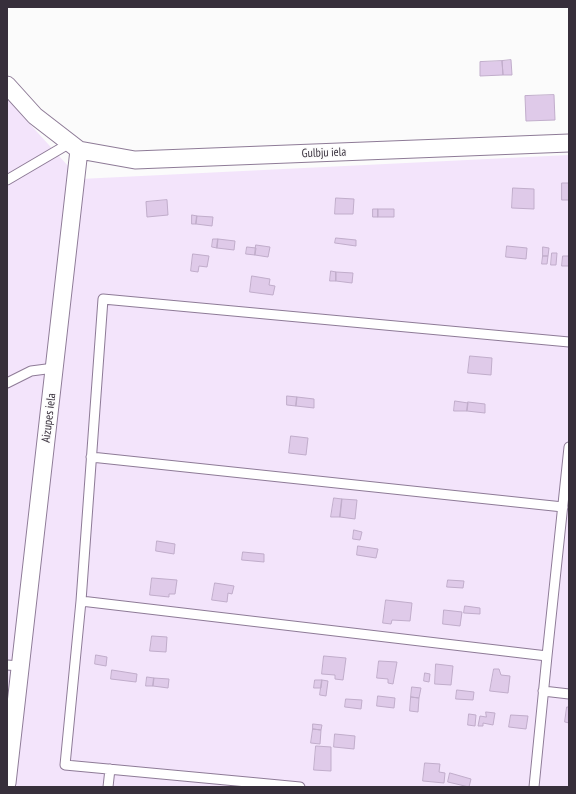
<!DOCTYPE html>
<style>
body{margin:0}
#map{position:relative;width:576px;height:794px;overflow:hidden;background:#fbfbfb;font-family:"PT Sans Narrow",sans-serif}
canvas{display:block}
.frame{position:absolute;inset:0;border:8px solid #372f3b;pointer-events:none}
</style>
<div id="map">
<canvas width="576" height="794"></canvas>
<div class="frame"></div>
</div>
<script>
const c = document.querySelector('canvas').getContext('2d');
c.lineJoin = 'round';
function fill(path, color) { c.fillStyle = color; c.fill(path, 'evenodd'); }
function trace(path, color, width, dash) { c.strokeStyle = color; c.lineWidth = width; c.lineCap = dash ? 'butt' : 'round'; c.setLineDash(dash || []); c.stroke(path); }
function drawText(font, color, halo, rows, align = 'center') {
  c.font = font + ' "PT Sans Narrow",sans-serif'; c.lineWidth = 3; c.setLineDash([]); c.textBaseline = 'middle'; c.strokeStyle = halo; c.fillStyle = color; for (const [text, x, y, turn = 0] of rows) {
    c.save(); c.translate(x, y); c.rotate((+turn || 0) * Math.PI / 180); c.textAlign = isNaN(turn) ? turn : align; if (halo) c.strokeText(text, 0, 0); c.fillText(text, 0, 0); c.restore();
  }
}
const green = new Path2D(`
 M 7,99 L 80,179 L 569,155 L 569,787 L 7,787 Z`);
const building = new Path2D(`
 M 511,60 L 512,75 L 503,75 L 502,61 Z
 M 502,61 L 503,75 L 480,76 L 480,62 Z
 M 554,95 L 555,120 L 526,121 L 525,96 Z
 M 562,183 L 569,183 L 569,200 L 562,200 Z
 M 513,188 L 534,189 L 534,209 L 512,208 Z
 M 336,198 L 354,199 L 353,214 L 335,214 Z
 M 167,200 L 168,215 L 147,217 L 146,202 Z
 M 373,209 L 378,209 L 378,217 L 373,217 Z
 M 378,209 L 394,209 L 394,217 L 378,217 Z
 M 192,215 L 197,216 L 196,224 L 192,224 Z
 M 197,216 L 213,217 L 212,226 L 196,224 Z
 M 336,238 L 356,240 L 356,246 L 335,243 Z
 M 213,239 L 218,239 L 217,248 L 212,247 Z
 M 218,239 L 235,241 L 234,250 L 217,248 Z
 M 256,245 L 270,247 L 268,257 L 255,255 Z
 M 507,246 L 527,248 L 526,259 L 506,257 Z
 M 247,247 L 256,248 L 255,255 L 246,254 Z
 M 543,247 L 549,248 L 548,256 L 543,256 Z
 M 552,253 L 557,253 L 556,265 L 551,265 Z
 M 193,254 L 209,256 L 207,267 L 199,266 L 198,272 L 191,271 Z
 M 543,256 L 548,256 L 547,264 L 542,264 Z
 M 563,256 L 569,256 L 569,266 L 562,266 Z
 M 331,271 L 336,272 L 336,281 L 330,281 Z
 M 336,272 L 353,273 L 352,283 L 336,281 Z
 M 252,276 L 270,279 L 269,285 L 275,286 L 273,295 L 250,292 Z
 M 470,356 L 492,358 L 491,375 L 468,373 Z
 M 287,396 L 297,397 L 296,406 L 287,405 Z
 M 297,397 L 314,399 L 314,408 L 296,406 Z
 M 455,401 L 468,403 L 467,411 L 454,411 Z
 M 468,402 L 485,404 L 485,413 L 467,411 Z
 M 291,436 L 308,438 L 306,455 L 289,453 Z
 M 334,498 L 342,499 L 340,517 L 331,517 Z
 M 342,499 L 357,500 L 355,519 L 340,517 Z
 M 354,530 L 362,532 L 360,540 L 353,539 Z
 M 157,541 L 175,544 L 174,554 L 156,551 Z
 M 358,546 L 378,549 L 376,558 L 357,555 Z
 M 243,552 L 264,554 L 264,562 L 242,560 Z
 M 152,578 L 177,580 L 175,594 L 169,594 L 169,597 L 150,595 Z
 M 448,580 L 464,581 L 463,588 L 447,587 Z
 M 215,583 L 234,586 L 232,594 L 228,593 L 227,602 L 212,600 Z
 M 386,600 L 412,603 L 410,621 L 392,620 L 391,624 L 383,623 Z
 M 465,606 L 480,608 L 480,614 L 464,613 Z
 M 444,610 L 462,612 L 460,626 L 443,624 Z
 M 152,636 L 167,637 L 166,652 L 150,651 Z
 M 96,655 L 107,657 L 106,666 L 95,664 Z
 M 324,656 L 346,658 L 343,680 L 335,679 L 335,675 L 322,674 Z
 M 379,661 L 397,662 L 393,684 L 388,683 L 388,679 L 377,678 Z
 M 436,664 L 453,666 L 451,685 L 435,684 Z
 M 494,669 L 499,669 L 501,675 L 510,676 L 508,693 L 490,691 Z
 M 112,670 L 137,674 L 136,682 L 111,679 Z
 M 425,673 L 430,674 L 429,682 L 424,681 Z
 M 147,677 L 154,678 L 153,686 L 146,686 Z
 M 154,678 L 169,679 L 168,688 L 153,686 Z
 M 315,680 L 322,680 L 321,688 L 314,688 Z
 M 322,680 L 328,681 L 326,696 L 320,695 Z
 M 412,687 L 421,688 L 419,698 L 411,697 Z
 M 457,690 L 474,692 L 473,700 L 456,699 Z
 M 378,696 L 395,698 L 394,708 L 377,706 Z
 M 411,697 L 419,698 L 418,712 L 410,711 Z
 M 346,699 L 362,700 L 361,709 L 345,707 Z
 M 567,707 L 569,707 L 569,723 L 565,722 Z
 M 486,712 L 495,713 L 493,725 L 483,723 L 483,726 L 478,726 L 480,716 L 486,717 Z
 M 469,714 L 476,715 L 475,726 L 468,725 Z
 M 511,715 L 528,716 L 526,729 L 509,727 Z
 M 313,724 L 322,725 L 321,730 L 313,729 Z
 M 313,729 L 321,730 L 320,744 L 311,743 Z
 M 335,734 L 355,736 L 354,749 L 334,747 Z
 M 316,746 L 331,747 L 331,771 L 314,770 Z
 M 425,763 L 440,764 L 439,772 L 445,773 L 444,783 L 423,781 Z
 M 450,773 L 471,779 L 469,787 L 448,782 Z`);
const lane = new Path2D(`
 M 7,180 L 70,143
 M 7,383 L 31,371 L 54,368
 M 91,457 L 563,507
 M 81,601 L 103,299 L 569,342
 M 547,656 L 569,447
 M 7,665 L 20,666
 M 543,691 L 569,694
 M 258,783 L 300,787
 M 108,787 L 110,769
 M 258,787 L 258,783 L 65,765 L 81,601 L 547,656 L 534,787`);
const street = new Path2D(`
 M 7,85 L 35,116 L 79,150 L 135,160 L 569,143
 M 7,783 L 79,150`);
const streetNames = [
 ["Gulbju iela",324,153,-2],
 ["Aizupes iela",49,418,-83]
];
fill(green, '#f3e4fb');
fill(building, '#dfcae9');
trace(building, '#c1adcb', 1);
trace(lane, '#8e7b97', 11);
trace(street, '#8e7b97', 19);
trace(lane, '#fff', 9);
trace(street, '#fff', 17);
drawText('12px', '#372f3b', '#fbfbfb', streetNames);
</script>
